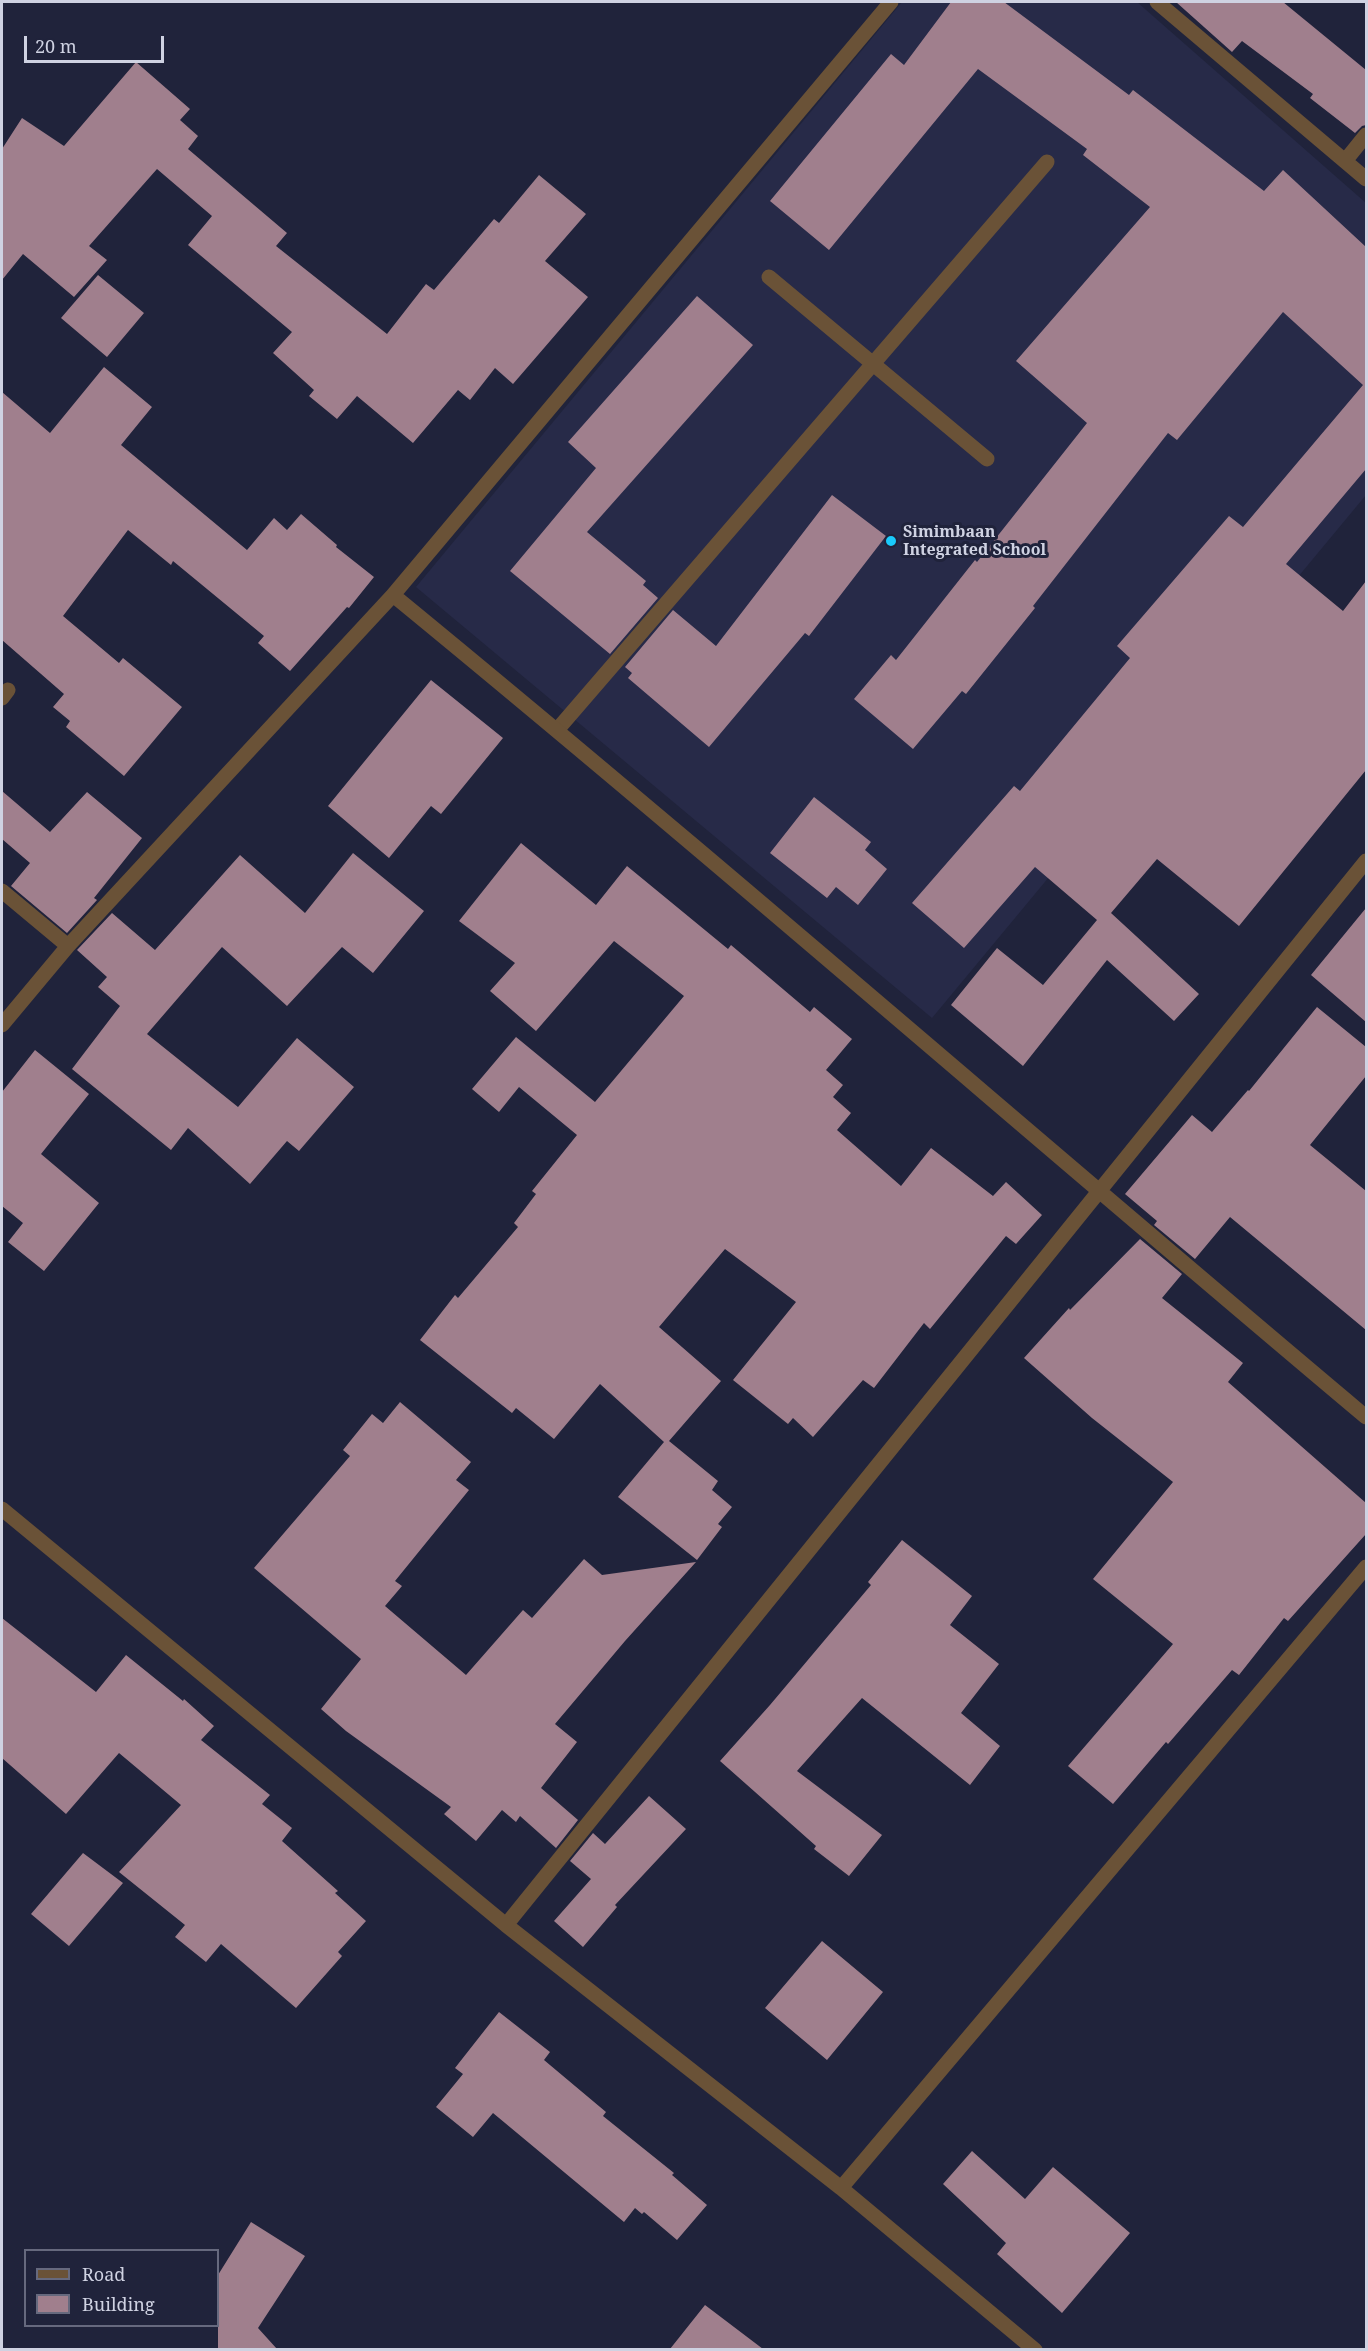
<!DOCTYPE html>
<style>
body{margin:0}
#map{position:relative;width:1368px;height:2351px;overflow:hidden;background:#20233b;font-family:"Noto Serif",serif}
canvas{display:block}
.frame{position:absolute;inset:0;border:3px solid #cfd2e2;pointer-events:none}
.legend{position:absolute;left:24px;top:2249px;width:195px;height:78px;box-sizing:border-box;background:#20233b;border:2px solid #66697e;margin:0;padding:8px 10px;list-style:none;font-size:18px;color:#cfd2e2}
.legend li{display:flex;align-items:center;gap:12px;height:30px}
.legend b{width:30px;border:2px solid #66697e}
.scale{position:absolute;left:24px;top:36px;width:140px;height:27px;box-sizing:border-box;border:3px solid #cfd2e2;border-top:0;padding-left:8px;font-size:18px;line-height:21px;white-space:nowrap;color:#cfd2e2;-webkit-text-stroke:4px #20233b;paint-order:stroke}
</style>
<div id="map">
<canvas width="1368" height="2351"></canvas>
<div class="frame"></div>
<ul class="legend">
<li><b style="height:8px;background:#6a5237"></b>Road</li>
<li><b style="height:16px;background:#a07f8d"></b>Building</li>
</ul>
<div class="scale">20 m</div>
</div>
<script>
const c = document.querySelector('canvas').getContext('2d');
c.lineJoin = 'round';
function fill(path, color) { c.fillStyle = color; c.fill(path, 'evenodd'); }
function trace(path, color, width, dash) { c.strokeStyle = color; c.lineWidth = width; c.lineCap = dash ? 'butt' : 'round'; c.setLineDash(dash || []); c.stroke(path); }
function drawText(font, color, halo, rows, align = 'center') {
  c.font = font + ' "Noto Serif",serif'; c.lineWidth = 6; c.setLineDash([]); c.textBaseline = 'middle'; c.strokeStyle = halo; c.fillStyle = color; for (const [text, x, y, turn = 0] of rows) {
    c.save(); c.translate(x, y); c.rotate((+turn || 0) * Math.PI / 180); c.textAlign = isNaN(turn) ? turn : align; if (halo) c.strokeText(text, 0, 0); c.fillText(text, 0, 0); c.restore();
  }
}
const built = new Path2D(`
 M 902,2 L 1137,2 L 1366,203 L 1366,495 L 932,1018 L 416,587 Z`);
const building = new Path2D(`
 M 951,2 L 1004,2 L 1129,95 L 1133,90 L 1264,191 L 1283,170 L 1366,247 L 1366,469 L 1286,564 L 1343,611 L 1366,581 L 1366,770 L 1239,926 L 1157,859 L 1111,913 L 1199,994 L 1174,1021 L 1107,960 L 1023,1066 L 951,1005 L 997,948 L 1043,985 L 1097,920 L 1035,867 L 964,948 L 912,903 L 1014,786 L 1020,791 L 1130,658 L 1117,646 L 1229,516 L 1243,527 L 1363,385 L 1283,312 L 1177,440 L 1168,433 L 1033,606 L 1035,608 L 966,694 L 962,691 L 913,749 L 854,699 L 891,655 L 896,660 L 975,560 L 977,562 L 1087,423 L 1016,361 L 1150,207 L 1083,155 L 1087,149 L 978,69 L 829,250 L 770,201 L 891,54 L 904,65 Z
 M 1176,2 L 1283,2 L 1366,70 L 1366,125 L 1362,126 L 1355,133 L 1310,98 L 1313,94 L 1242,41 L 1232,52 Z
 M 136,62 L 190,109 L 180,120 L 198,136 L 188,149 L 287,233 L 276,246 L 387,334 L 426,284 L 434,290 L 494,219 L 499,223 L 539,175 L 586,214 L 545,261 L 588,297 L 513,384 L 495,368 L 470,400 L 458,390 L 413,443 L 357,396 L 337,419 L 309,396 L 314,390 L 273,353 L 292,332 L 188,245 L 212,216 L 157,169 L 89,246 L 107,260 L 74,297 L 23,254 L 2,280 L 2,149 L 22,118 L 64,146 Z
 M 98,275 L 144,313 L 107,357 L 61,318 Z
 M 697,296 L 753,345 L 587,532 L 646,581 L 643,585 L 658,598 L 610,654 L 510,571 L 596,468 L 568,442 Z
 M 104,367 L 152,407 L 121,445 L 247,550 L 274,518 L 287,530 L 301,514 L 337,545 L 336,547 L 374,577 L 349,608 L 347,607 L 290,671 L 258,643 L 264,636 L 173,561 L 171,565 L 128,530 L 63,616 L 119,663 L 123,658 L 182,707 L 124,776 L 66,727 L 70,721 L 53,707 L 64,694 L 2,640 L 2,392 L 50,433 Z
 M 832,495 L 886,536 L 809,636 L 805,633 L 709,747 L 628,678 L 632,673 L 625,667 L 673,610 L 716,646 Z
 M 431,680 L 503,738 L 441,814 L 431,806 L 389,858 L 328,806 Z
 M 2,791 L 50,832 L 87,792 L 142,838 L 94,898 L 97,900 L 67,933 L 11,886 L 30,863 L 2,839 Z
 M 814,797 L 871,842 L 865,850 L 887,869 L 858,905 L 836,887 L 827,898 L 770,853 Z
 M 521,843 L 596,905 L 627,866 L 728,949 L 731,945 L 810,1012 L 814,1007 L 852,1039 L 826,1070 L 843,1085 L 833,1097 L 851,1113 L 837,1130 L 901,1186 L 931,1148 L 993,1196 L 1006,1182 L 1042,1215 L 1016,1244 L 1006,1236 L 930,1329 L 924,1323 L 874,1388 L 863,1380 L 813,1437 L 793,1418 L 788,1424 L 733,1380 L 796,1302 L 725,1249 L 659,1327 L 721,1381 L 669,1441 L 718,1481 L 712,1490 L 732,1507 L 718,1524 L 722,1527 L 697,1560 L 618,1497 L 664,1442 L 600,1384 L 554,1439 L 516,1408 L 512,1413 L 420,1340 L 455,1295 L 458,1298 L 518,1227 L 514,1223 L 536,1194 L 532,1191 L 577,1135 L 519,1087 L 499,1112 L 472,1089 L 516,1037 L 595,1102 L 684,996 L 614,941 L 536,1031 L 490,991 L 515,963 L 459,921 Z
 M 353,853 L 424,911 L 373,973 L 342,947 L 287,1006 L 222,947 L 147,1034 L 238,1107 L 297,1038 L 354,1087 L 299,1151 L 287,1141 L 250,1184 L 188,1128 L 171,1150 L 72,1069 L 120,1006 L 98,987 L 107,977 L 77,950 L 112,913 L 155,950 L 240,855 L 305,913 Z
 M 1366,908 L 1366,1022 L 1311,975 Z
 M 1317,1007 L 1366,1047 L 1366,1076 L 1310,1145 L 1366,1191 L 1366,1330 L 1230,1217 L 1195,1259 L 1154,1225 L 1157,1221 L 1125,1194 L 1192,1115 L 1212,1132 L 1248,1090 L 1249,1091 Z
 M 35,1050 L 89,1094 L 41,1154 L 99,1203 L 44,1271 L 8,1242 L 23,1223 L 2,1206 L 2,1092 Z
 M 1140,1239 L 1182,1274 L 1162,1298 L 1243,1363 L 1228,1382 L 1366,1503 L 1366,1534 L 1288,1621 L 1284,1618 L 1239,1675 L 1232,1670 L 1168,1744 L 1166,1742 L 1113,1804 L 1068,1766 L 1173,1644 L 1093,1579 L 1173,1482 L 1092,1418 L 1024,1358 L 1069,1308 L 1070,1310 Z
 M 400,1402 L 471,1462 L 456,1480 L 469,1490 L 395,1581 L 402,1586 L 385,1606 L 466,1675 L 523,1610 L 532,1618 L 584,1559 L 602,1575 L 696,1562 L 625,1641 L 555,1724 L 577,1742 L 541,1788 L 578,1820 L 556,1848 L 520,1816 L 516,1822 L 502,1810 L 476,1841 L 444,1814 L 451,1807 L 346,1731 L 321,1709 L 361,1659 L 254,1568 L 350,1456 L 343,1450 L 372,1414 L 383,1423 Z
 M 902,1540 L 972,1596 L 950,1625 L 999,1664 L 961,1713 L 1000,1746 L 970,1785 L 862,1698 L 797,1771 L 882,1835 L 849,1876 L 814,1849 L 816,1846 L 720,1761 L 770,1705 L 871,1585 L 868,1582 Z
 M 2,1618 L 96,1692 L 126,1655 L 183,1701 L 184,1699 L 214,1726 L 201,1740 L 270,1795 L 262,1804 L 292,1828 L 282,1841 L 338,1891 L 335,1893 L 366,1921 L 338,1952 L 342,1956 L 296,2008 L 221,1944 L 206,1962 L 175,1937 L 185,1925 L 119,1872 L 181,1805 L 119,1753 L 66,1814 L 2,1758 Z
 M 649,1796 L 686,1829 L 615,1905 L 617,1907 L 583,1947 L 554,1921 L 591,1879 L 570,1861 L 593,1833 L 605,1844 Z
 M 83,1853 L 123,1883 L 69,1946 L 31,1914 Z
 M 822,1941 L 883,1992 L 827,2060 L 765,2008 Z
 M 499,2012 L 550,2052 L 544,2060 L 606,2112 L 603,2116 L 674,2173 L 672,2175 L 707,2205 L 677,2240 L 644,2212 L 642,2214 L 635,2208 L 624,2222 L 493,2113 L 473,2137 L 436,2107 L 463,2074 L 455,2068 Z
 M 972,2151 L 1025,2199 L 1053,2167 L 1130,2233 L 1062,2313 L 997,2254 L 1006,2243 L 943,2184 Z
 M 251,2222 L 305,2256 L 258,2328 L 277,2349 L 218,2349 L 218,2275 Z
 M 705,2305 L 763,2349 L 670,2349 Z`);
const lane = new Path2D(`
 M 769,277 L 987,459
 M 557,730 L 1047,162`);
const street = new Path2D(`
 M 1157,2 L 1366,179
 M 1345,161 L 1366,135
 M 393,595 C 721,864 1041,1144 1366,1417
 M 2,698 L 8,690
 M 2,891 L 68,946
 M 2,1025 L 68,946 L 393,595 L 891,2
 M 2,1509 L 506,1925 L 841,2188 L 1035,2350
 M 506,1925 L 1366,861
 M 841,2188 L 1366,1567`);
const markers = [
 [891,541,6,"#1acafc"]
];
const poiNames = [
 ["Simimbaan",903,532],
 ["Integrated School",903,550]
];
fill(built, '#272a48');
fill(building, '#a07f8d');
trace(lane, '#6a5237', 15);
trace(street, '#6a5237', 15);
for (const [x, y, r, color] of markers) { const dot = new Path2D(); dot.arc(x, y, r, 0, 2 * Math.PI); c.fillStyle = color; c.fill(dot); trace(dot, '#20233b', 2); }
drawText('bold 16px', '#cfd2e2', '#20233b', poiNames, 'left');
</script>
